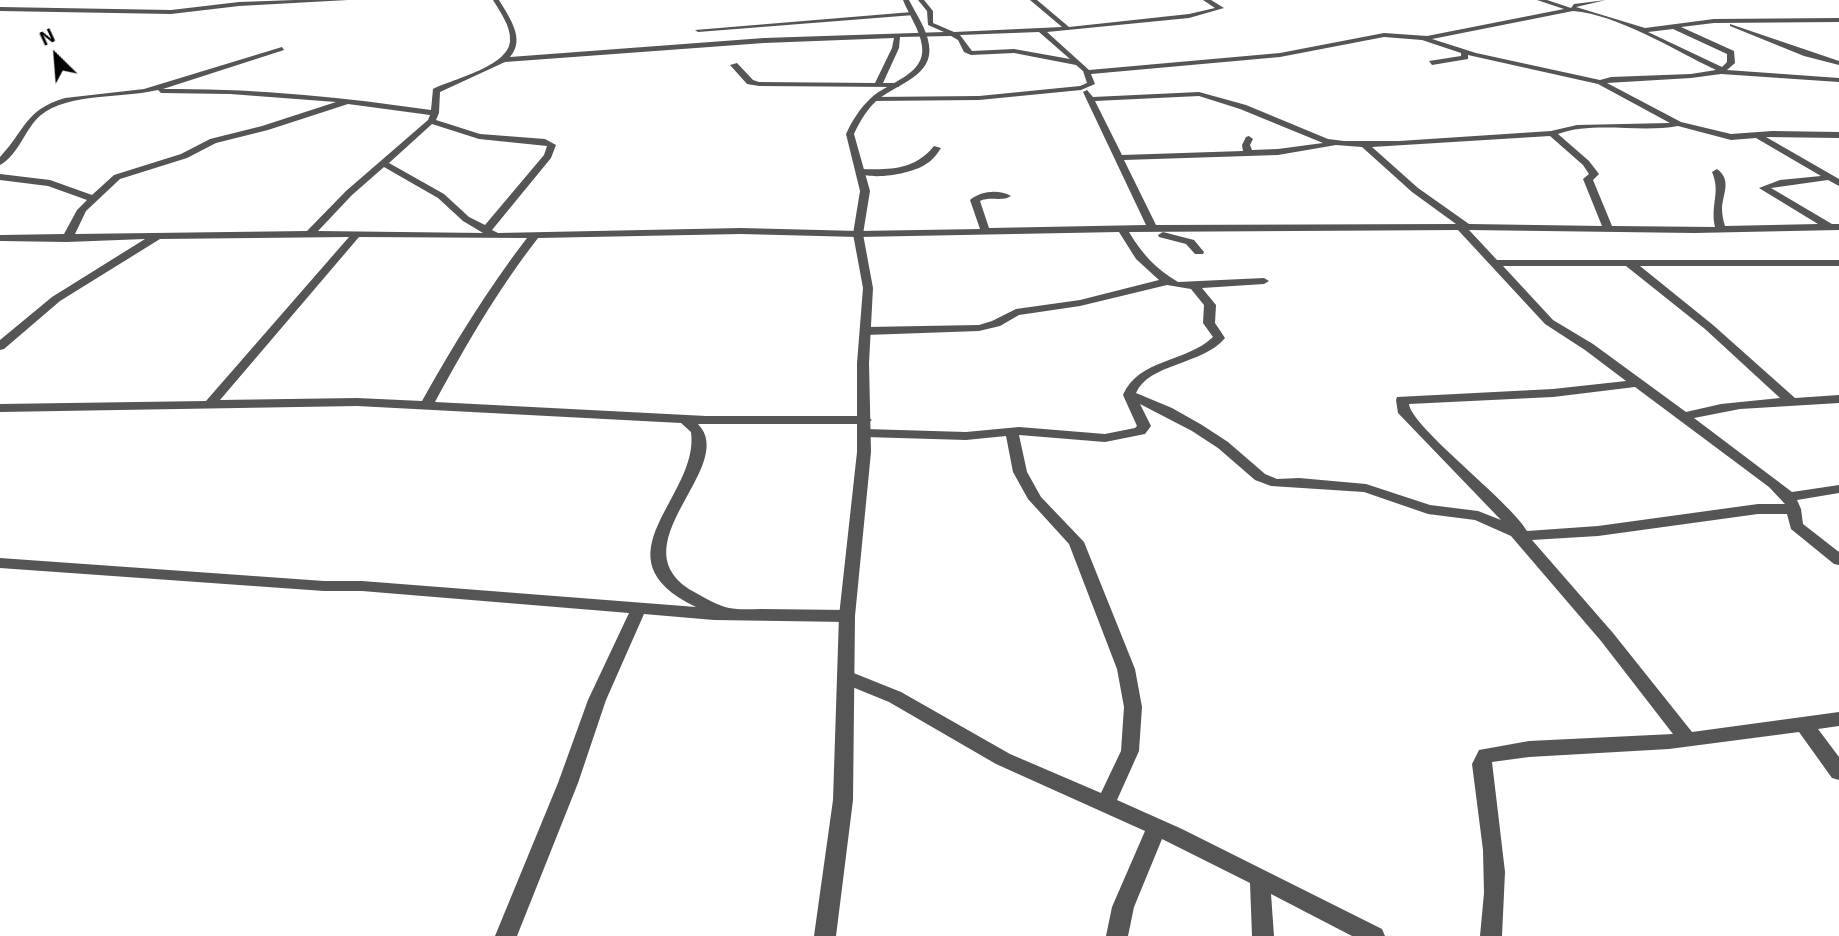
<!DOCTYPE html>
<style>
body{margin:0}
#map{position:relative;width:1839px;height:936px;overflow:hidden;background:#fff;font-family:"Exo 2",sans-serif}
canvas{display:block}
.north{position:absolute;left:21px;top:21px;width:70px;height:70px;-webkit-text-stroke:5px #fff;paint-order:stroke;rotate:335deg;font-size:19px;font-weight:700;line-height:28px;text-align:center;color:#000}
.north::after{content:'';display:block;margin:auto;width:24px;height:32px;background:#000;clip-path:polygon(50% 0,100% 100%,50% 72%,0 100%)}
</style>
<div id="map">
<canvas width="1839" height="936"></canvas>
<div class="north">N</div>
</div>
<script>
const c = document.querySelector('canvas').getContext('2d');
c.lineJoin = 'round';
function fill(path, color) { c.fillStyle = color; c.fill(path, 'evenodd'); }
const minor = new Path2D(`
 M 295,0 L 348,0 L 239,6 L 171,14 L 0,11 L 0,7 L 171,10 L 239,2 Z
 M 493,0 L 499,0 C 509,17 526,39 510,57 L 764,38 L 944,32 L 928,25 L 927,11 L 918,0 L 924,0 L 933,11 L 933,23 L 954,32 L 1062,27 L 1030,0 L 1037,0 L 1069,27 L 1189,14 L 1215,8 L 1203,0 L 1211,0 L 1224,8 L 1189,18 L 1047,32 L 1089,70 L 1280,53 L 1384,33 L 1427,36 L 1564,9 L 1537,0 L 1547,0 L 1571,8 L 1574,4 L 1606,0 L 1576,7 L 1645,28 L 1714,19 L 1839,18 L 1839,22 L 1714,23 L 1681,27 L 1734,51 L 1735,63 L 1727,70 L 1839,78 L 1839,82 L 1721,74 L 1691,78 L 1607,83 L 1681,122 L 1731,134 L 1772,131 L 1839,132 L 1839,138 L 1766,137 L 1839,179 L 1839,186 L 1828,180 L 1771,188 L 1832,224 L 1839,224 L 1839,230 L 1694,233 L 1469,230 L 1497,260 L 1839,260 L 1839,266 L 1640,266 L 1713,325 L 1795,398 L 1839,395 L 1839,403 L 1740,409 L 1694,418 L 1792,492 L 1839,485 L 1839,493 L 1797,500 L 1801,509 L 1803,524 L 1839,552 L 1839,565 L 1834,564 L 1791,529 L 1787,514 L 1758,514 L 1598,536 L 1532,540 L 1613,633 L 1692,732 L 1839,712 L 1839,726 L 1818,729 L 1839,757 L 1839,780 L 1832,778 L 1799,732 L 1669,749 L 1529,757 L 1492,762 L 1505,872 L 1502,936 L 1480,936 L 1484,893 L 1483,850 L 1472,764 L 1479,750 L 1529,741 L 1673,734 L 1601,641 L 1511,536 L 1475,520 L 1428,514 L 1364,492 L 1271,486 L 1255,480 L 1218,448 L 1192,431 L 1140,404 L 1151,426 L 1145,434 L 1105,442 L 1019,435 L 1027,472 L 1041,497 L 1084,542 L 1135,669 L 1142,707 L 1139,751 L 1117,800 L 1182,829 L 1382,929 L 1385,936 L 1352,936 L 1271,894 L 1274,936 L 1252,936 L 1250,883 L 1162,839 L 1134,907 L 1128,936 L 1106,936 L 1112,907 L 1145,831 L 996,764 L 889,702 L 840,682 L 837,677 L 840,672 L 846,670 L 901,692 L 1010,754 L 1101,793 L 1121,751 L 1124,707 L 1117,669 L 1069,544 L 1028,499 L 1013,472 L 1006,436 L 966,440 L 865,437 L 858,433 L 865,429 L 966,432 L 1019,427 L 1105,434 L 1135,428 L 1137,426 L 1123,395 C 1139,358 1186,363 1213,337 L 1203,323 L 1204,305 L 1191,289 L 1167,285 L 1080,306 L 1019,315 L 1000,326 L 979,331 L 866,335 L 860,331 L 866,327 L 979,325 L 992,321 L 1016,309 L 1080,300 L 1159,280 L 1136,259 L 1119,232 L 858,237 L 741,234 L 538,238 C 497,291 467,343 435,402 L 706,416 L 865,416 L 872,420 L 865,424 L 698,424 C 740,467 611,548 696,593 C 705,598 719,606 729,608 C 739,610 751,609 761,609 C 790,609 818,610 847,610 L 853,612 L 855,616 L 853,620 L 847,622 L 714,620 L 644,614 L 606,700 L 578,783 L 517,936 L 495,936 L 558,783 L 588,700 L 629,613 L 362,591 L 324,591 L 0,568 L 0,558 L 324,581 L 362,581 L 696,607 C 592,557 700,497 691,432 L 681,423 L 357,406 L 0,412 L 0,404 L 206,401 L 349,237 L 160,239 L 60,301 L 4,349 L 0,350 L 0,340 L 52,297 L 145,239 L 67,242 L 0,241 L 0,235 L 64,234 L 77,210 L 87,200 L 48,186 L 0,180 L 0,174 L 50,180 L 92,195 L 114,175 L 181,154 L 210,139 L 262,126 L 336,102 L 230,94 L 161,93 L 158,90 C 125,98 67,93 41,115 C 25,128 19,155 0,165 L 0,157 C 26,129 25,110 65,98 L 144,89 L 282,47 L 284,50 L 163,89 C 253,88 342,97 431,110 L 433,89 C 453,79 509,66 510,41 C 511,26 500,12 493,0 ZM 1573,11 C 1619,15 1674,50 1716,70 L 1691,74 L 1611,77 L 1600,80 L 1476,53 L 1432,39 ZM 1673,29 L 1727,54 L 1727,62 L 1722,67 L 1648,32 ZM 1039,32 L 1070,59 L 1014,49 L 972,51 L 960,35 ZM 951,36 L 958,40 L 964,52 L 971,55 L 1014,53 L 1076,65 L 1083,71 L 1087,83 L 1080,86 L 979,96 L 874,97 L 870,99 L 871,101 L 979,100 L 1081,90 L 1095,84 L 1091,74 L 1280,57 L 1384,37 L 1422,40 L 1461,53 L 1461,56 L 1429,61 L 1432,65 L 1468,59 L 1468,55 L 1598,84 L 1670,123 L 1577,125 L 1551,131 L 1399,141 L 1344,141 L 1328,139 L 1246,105 L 1199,92 L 1093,97 L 1087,90 L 1083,92 L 1146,225 L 989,228 L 980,201 C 990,196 1002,202 1011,196 C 998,189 981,191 970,200 L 980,229 L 858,231 L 741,228 L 498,233 L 492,230 L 551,158 L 556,145 L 545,139 L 480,134 L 436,120 L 439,113 L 440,92 L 505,62 L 764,43 L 894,38 L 892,48 L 875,83 L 759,82 L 753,80 L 737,63 L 730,65 L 747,84 L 759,86 L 896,87 L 899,87 L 899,83 L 883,83 L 899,48 L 900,37 ZM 1199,96 L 1240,109 L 1323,143 L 1278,149 L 1252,150 L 1250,145 L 1253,139 L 1249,136 L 1246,137 L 1242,145 L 1243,151 L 1122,155 L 1095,101 ZM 348,104 L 430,115 L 428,120 L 346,191 L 307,231 L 75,234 L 86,211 L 120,179 L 187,158 L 216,143 L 268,130 ZM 432,124 L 479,139 L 547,146 L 544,155 L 485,225 L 469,217 L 444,194 L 389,163 ZM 1678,126 L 1731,140 L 1756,138 L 1821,176 L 1780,180 L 1759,188 L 1818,224 L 1725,226 C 1723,220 1722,214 1722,208 C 1723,193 1732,180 1717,169 L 1712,172 C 1721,193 1710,204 1715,227 L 1612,226 L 1593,180 L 1599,174 L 1589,161 L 1558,134 C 1593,121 1640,133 1678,126 ZM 1550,136 L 1583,165 L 1589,174 L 1583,179 L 1602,226 L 1469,224 L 1418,188 L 1372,147 ZM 1336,145 L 1362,147 L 1412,192 L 1456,224 L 1156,225 L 1124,160 L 1278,155 ZM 384,167 L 438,198 L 463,221 L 483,233 L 318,231 L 352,195 ZM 1458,230 L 1545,324 L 1585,350 L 1626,381 L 1553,389 L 1397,397 L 1396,400 L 1398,413 L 1501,520 L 1478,511 L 1430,505 L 1366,484 L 1299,478 L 1277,479 L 1265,474 L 1228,442 L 1202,425 L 1172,408 L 1136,393 C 1149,363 1203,365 1225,338 L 1215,323 L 1216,305 L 1202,288 L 1264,284 L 1269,281 L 1264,278 L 1178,282 C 1156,269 1142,254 1129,232 ZM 359,237 L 527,238 C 487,290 454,344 422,401 L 357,398 L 220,400 ZM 1503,266 L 1626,266 L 1705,329 L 1780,398 L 1721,404 L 1686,412 L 1593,344 L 1553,320 ZM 1635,387 L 1769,487 L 1785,504 L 1758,504 L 1598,526 L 1527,531 C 1511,502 1411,427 1409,404 L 1553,397 Z
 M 912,12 L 914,15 L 698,32 L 695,30 Z
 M 1730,24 L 1839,61 L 1839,65 L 1804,56 L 1730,26 Z
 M 934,146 L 941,148 C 937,154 933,160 926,164 C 912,174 871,181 856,172 L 861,169 C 889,170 915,170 934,146 Z
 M 1163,232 L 1194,240 L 1204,252 L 1203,254 L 1195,254 L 1186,244 L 1159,237 L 1158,235 Z`);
const tertiary = new Path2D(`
 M 903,0 L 909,0 C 916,14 927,29 929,45 C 934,75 898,84 880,98 C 868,107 860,121 854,134 L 870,191 L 863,234 L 873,288 L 869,363 L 871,452 L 855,616 L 853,800 L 836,936 L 814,936 L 833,800 L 839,616 L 857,452 L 857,363 L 863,288 L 853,234 L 860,191 L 846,134 C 852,121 860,108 871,98 C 888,82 926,75 922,46 C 920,30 909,15 903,0 Z`);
fill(minor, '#555');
fill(tertiary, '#555');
</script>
